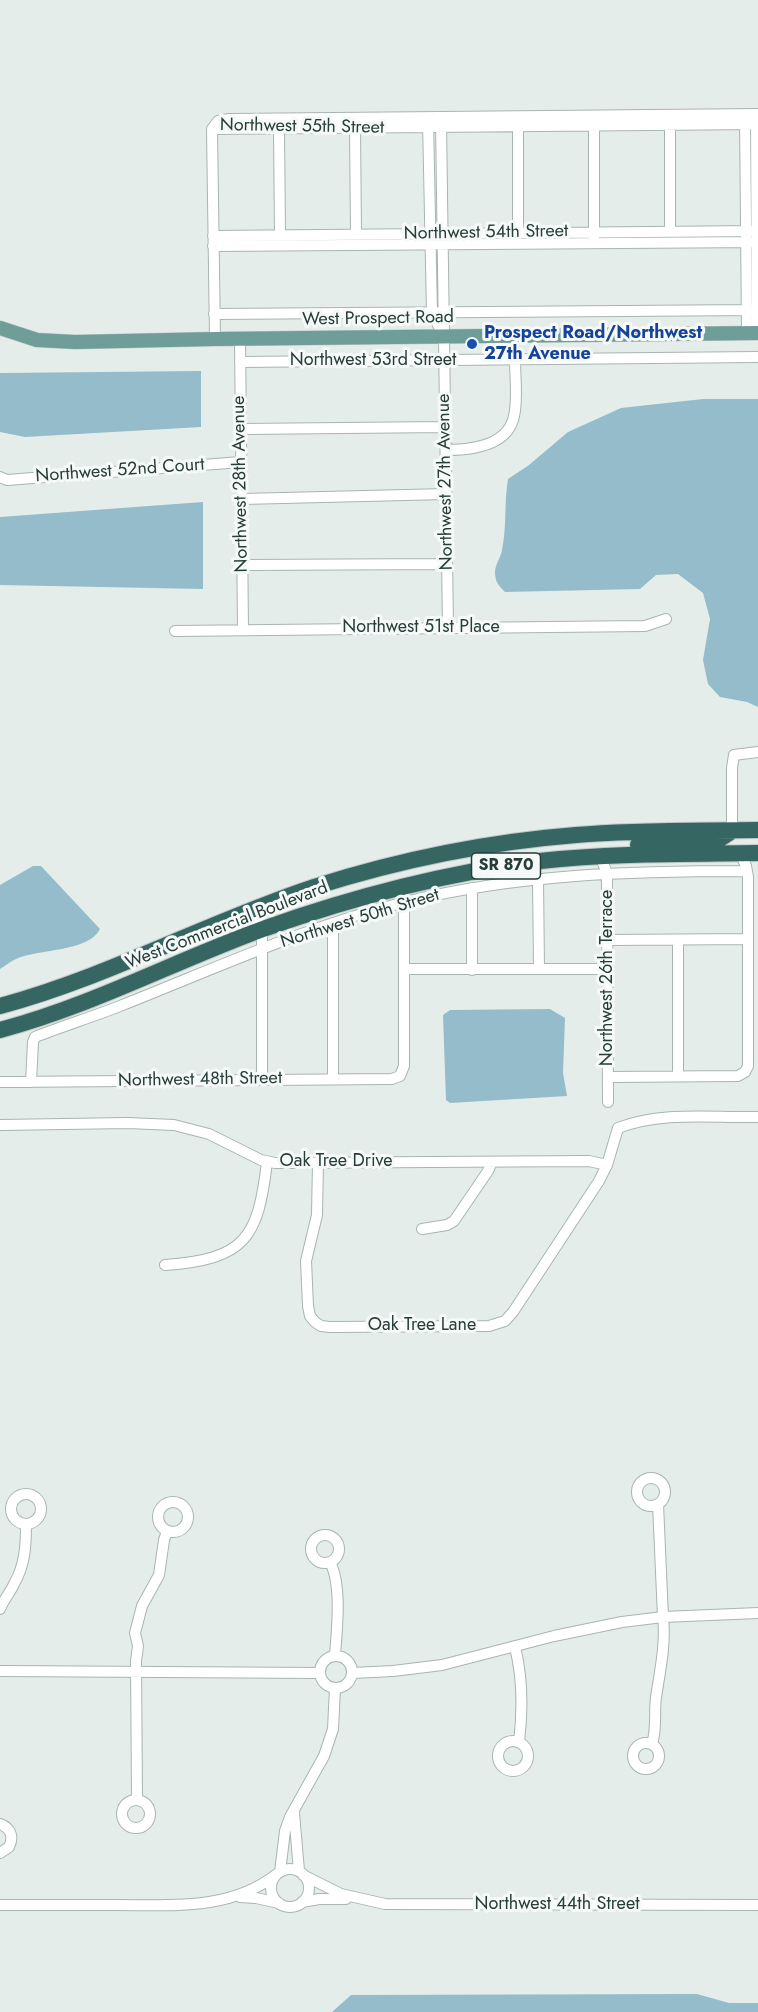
<!DOCTYPE html>
<style>
body{margin:0}
canvas{display:block;background:#e5edea}
</style>
<canvas width="758" height="2012"></canvas>
<script>
const c = document.querySelector('canvas').getContext('2d');
c.lineJoin = 'round';
function fill(path, color) { c.fillStyle = color; c.fill(path, 'evenodd'); }
function trace(path, color, width, dash) { c.strokeStyle = color; c.lineWidth = width; c.lineCap = dash ? 'butt' : 'round'; c.setLineDash(dash || []); c.stroke(path); }
function drawText(font, color, halo, rows, align = 'center') {
  c.font = font + ' Jost,sans-serif'; c.lineWidth = 6; c.setLineDash([]); c.textBaseline = 'middle'; c.strokeStyle = halo; c.fillStyle = color; for (const [text, x, y, turn = 0] of rows) {
    c.save(); c.translate(x, y); c.rotate((+turn || 0) * Math.PI / 180); c.textAlign = isNaN(turn) ? turn : align; if (halo) c.strokeText(text, 0, 0); c.fillText(text, 0, 0); c.restore();
  }
}
const water = new Path2D(`
 M 201,371 L 201,427 L 25,437 L 0,432 L 0,373 Z
 M 703,399 L 758,399 L 758,707 L 747,702 L 720,697 L 708,684 L 703,660 L 710,619 L 703,593 L 678,574 L 656,575 L 640,589 L 505,592 C 499,586 495,582 495,572 C 495,565 501,557 502,550 C 507,526 504,502 508,479 L 529,465 L 568,432 L 621,408 Z
 M 203,502 L 203,589 L 0,585 L 0,517 Z
 M 33,866 L 41,866 L 100,929 C 89,952 37,949 16,959 C 11,961 5,966 0,969 L 0,885 Z
 M 550,1009 L 565,1018 L 563,1073 L 567,1096 L 450,1103 L 446,1100 L 443,1015 L 450,1010 Z
 M 697,1994 L 729,2003 L 758,2003 L 758,2012 L 332,2012 L 351,1995 Z`);
const minor = new Path2D(`
 M 745,117 L 747,333
 M 756,117 L 757,333
 M 428,120 L 432,313 L 442,333
 M 441,121 L 448,628
 M 594,121 L 594,237
 M 670,125 L 670,231
 M 355,128 L 356,234
 M 212,129 L 218,121 L 229,119 L 758,114
 M 212,129 L 758,124
 M 212,129 L 215,339
 M 279,129 L 280,235
 M 518,233 L 518,127
 M 213,236 L 758,231
 M 213,246 L 758,242
 M 214,314 L 758,310
 M 240,338 L 243,629
 M 240,362 L 758,357
 M 241,429 L 445,427
 M 446,450 C 471,450 508,446 514,416 C 518,399 515,378 515,360
 M 0,477 L 7,480 L 241,462
 M 241,499 L 447,494
 M 242,565 L 447,564
 M 175,631 L 645,626 L 666,619
 M 732,830 L 732,768 L 734,755 L 758,752
 M 600,856 L 607,873 L 607,882 L 608,1102
 M 538,878 L 539,969
 M 472,888 L 472,970
 M 249,911 L 262,930 L 262,1080
 M 608,940 L 747,939
 M 678,940 L 678,1076
 M 404,969 L 609,969
 M 609,1077 L 738,1076 L 745,1072 L 748,1066 L 748,877 L 746,866 L 740,853
 M 333,1079 L 333,924
 M 0,1082 L 392,1079 L 400,1076 L 404,1066 L 404,902
 M 31,1082 L 33,1042 L 35,1037 C 63,1026 92,1017 120,1006 C 214,969 307,926 405,902 C 519,874 630,871 747,871
 M 0,1125 L 128,1123 L 174,1125 L 209,1134 L 261,1160 L 275,1163 L 589,1161 L 607,1165
 M 318,1163 L 317,1215 L 306,1261 L 308,1306 L 310,1316 L 315,1322 L 321,1326 L 330,1327 L 489,1326 L 505,1321 L 513,1312 L 599,1181 L 607,1165 L 618,1128 C 662,1111 712,1118 758,1117
 M 422,1229 L 447,1225 L 454,1221 L 488,1171 L 492,1162
 M 165,1265 C 245,1259 258,1239 267,1162
 M637 1492a14 14 0 1 1 28 0a14 14 0 1 1-28 0Z
 M11 1509a15 15 0 1 1 30 0a15 15 0 1 1-30 0Z
 M158 1517a15 15 0 1 1 30 0a15 15 0 1 1-30 0Z
 M 658,1504 L 663,1617 L 758,1613
 M311 1549a14 14 0 1 1 28 0a14 14 0 1 1-28 0Z
 M 330,1562 C 342,1585 337,1629 335,1655
 M 0,1609 C 4,1599 10,1593 14,1584 C 25,1565 26,1546 26,1524
 M 515,1647 C 523,1679 523,1709 519,1742
 M320 1672a16 16 0 1 1 32 0a16 16 0 1 1-32 0Z
 M 0,1671 L 320,1673
 M 353,1673 L 393,1671 L 442,1665 L 554,1636 L 622,1622 L 663,1617 C 666,1644 660,1671 656,1697 C 654,1713 657,1729 652,1744
 M498 1756a15 15 0 1 1 30 0a15 15 0 1 1-30 0Z
 M633 1756a13 13 0 1 1 26 0a13 13 0 1 1-26 0Z
 M122 1814a14 14 0 1 1 28 0a14 14 0 1 1-28 0Z
 M 137,1800 L 136,1661 L 138,1646 L 135,1633 L 142,1606 L 159,1575 L 164,1540 L 167,1531
 M 294,1813 L 299,1871
 M 0,1824 C 11,1828 14,1837 9,1847 L 0,1853
 M271 1888a19 19 0 1 1 38 0a19 19 0 1 1-38 0Z
 M 280,1872 L 285,1831 L 290,1817 L 324,1756 L 333,1729 L 335,1688
 M 303,1875 L 341,1894 L 385,1904 L 758,1905
 M 240,1897 L 256,1898 L 279,1903
 M 302,1902 L 319,1899 L 346,1899
 M 0,1905 C 38,1905 76,1905 115,1905 C 171,1905 230,1911 277,1874`);
const major = new Path2D(`
 M 0,328 L 37,340 L 75,342 L 215,339 L 758,333`);
const highway = new Path2D(`
 M 638,845 L 715,842 L 732,831
 M 0,1006 C 108,977 208,922 314,887 C 399,860 487,842 576,835 C 637,830 697,831 758,830
 M 0,1030 C 91,1006 175,961 263,929 C 353,897 445,873 540,861 C 612,853 685,854 758,853`);
const markers = [
 [472,344,6,"#1a4fb4"]
];
const shields = [
 [506,866,69]
];
const shieldNames = [
 ["SR 870",506,866]
];
const streetNames = [
 ["Northwest 55th Street",302,127,1],
 ["Northwest 54th Street",486,233,-1],
 ["West Prospect Road",378,319,-1],
 ["Northwest 53rd Street",373,361],
 ["Northwest 52nd Court",120,471,-4],
 ["Northwest 27th Avenue",446,482,-91],
 ["Northwest 28th Avenue",241,484,-91],
 ["Northwest 51st Place",421,628],
 ["Northwest 50th Street",360,919,-17],
 ["West Commercial Boulevard",227,926,-21],
 ["Northwest 26th Terrace",608,978,-90],
 ["Northwest 48th Street",200,1080,-1],
 ["Oak Tree Drive",336,1162],
 ["Oak Tree Lane",422,1326],
 ["Northwest 44th Street",557,1905]
];
const transitNames = [
 ["Prospect Road/Northwest",484,334],
 ["27th Avenue",484,355]
];
fill(water, '#94bccb');
trace(minor, '#a8b5b1', 12);
trace(major, '#c2c9c8', 15);
trace(highway, '#c2c9c8', 18);
trace(minor, '#fff', 10);
trace(major, '#6f9d97', 14);
trace(highway, '#356662', 16);
for (const [x, y, r, color] of markers) { const dot = new Path2D(); dot.arc(x, y, r, 0, 2 * Math.PI); c.fillStyle = color; c.fill(dot); trace(dot, '#f5f9f8', 2); }
for (const [x, y, w] of shields) { const box = new Path2D(); box.roundRect(x - w / 2, y - 13, w, 26, 4.5); c.fillStyle = '#f5f9f8'; c.fill(box); trace(box, '#263d39', 1.5); }
drawText('bold 16px', '#263d39', null, shieldNames);
drawText('18px', '#263d39', '#f5f9f8', streetNames);
drawText('bold 18px', '#164399', '#f5f9f8', transitNames, 'left');
</script>
